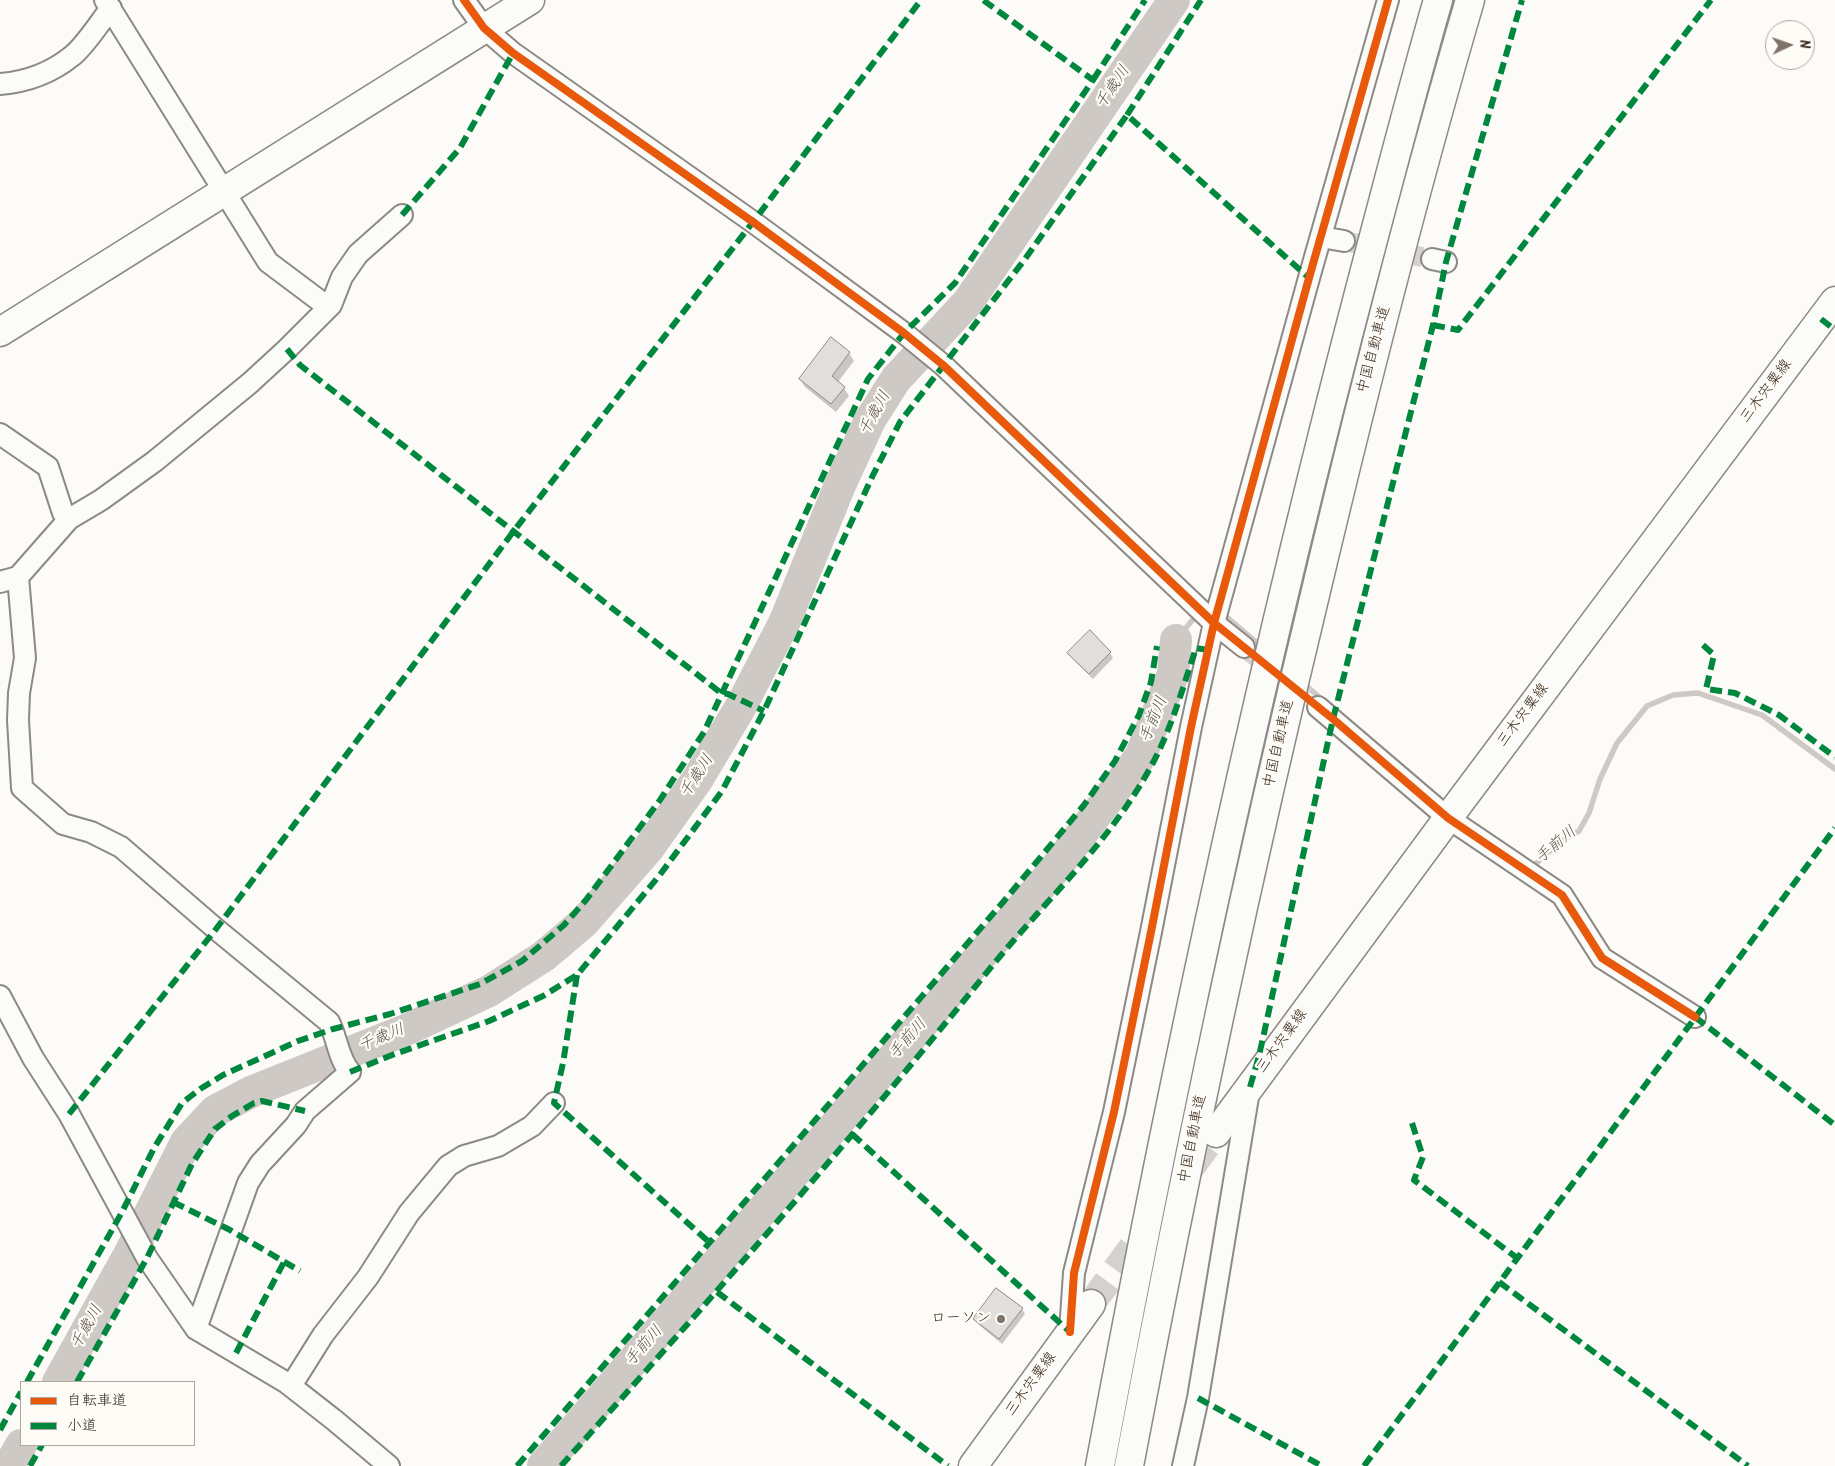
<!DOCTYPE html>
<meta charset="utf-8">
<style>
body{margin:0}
#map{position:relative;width:1835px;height:1466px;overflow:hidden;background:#fcfbf8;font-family:Kalam,"Klee One",sans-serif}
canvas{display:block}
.legend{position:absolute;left:20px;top:1381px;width:175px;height:65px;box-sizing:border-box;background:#fdfcf7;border:1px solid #afa8a0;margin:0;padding:6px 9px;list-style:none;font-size:15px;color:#3b2a1e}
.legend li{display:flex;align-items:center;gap:10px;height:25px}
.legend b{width:25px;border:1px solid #afa8a0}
.north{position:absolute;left:1765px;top:20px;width:50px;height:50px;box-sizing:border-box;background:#fdfcf7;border:1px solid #afa8a0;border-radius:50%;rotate:87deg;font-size:14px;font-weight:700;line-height:20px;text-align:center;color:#3b2a1e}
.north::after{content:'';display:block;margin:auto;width:18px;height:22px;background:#7f736a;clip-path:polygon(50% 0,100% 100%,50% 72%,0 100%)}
</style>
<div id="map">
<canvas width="1835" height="1466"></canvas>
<ul class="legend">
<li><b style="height:6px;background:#e8590c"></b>自転車道</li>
<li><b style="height:6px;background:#00873e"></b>小道</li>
</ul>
<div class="north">N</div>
</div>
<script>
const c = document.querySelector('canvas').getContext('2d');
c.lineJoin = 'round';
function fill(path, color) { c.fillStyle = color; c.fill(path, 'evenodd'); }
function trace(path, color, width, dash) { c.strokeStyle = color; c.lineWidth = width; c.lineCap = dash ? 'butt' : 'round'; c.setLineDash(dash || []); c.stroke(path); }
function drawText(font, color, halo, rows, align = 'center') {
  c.font = font + ' Kalam,"Klee One",sans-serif'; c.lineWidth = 4.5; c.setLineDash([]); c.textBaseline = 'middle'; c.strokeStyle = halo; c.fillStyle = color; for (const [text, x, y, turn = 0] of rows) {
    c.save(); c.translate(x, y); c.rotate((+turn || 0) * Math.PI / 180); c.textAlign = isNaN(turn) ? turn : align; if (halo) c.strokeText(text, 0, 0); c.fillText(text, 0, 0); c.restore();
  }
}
const shadow = new Path2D(`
 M 831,339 L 849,353 L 854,361 L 838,382 L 844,388 L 849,396 L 836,412 L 805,387 L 800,379 Z
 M 1069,653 L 1110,653 L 1113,658 L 1093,679 L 1072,658 Z
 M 1022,1309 L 1025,1314 L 1002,1344 L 978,1324 L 975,1319 Z`);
const stream = new Path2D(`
 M 1221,612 L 1263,648
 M 1176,640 L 1199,612
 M 1302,682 L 1325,702
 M 1530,864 L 1533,866 L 1561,841 L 1579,831 L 1589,813 L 1600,779 L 1617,743 L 1647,706 L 1673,695 L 1698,693 L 1762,715 L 1835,769`);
const river = new Path2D(`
 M 58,1382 L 131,1251 L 186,1142 L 215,1111 L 253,1091 L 408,1029 L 489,991 L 544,956 L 584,922 L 648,849 L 697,780 L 740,708 L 785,621 L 840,485 L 870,420 L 896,379 L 968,302 L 1174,0
 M 9,1466 L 21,1445
 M 543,1466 L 1051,874 L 1140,757 L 1173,674 L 1176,640`);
const building = new Path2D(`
 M 831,337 L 850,352 L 832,376 L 845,387 L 831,404 L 799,379 Z
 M 1090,630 L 1111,652 L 1089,674 L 1067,653 Z
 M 996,1288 L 1023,1308 L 999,1339 L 973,1319 Z`);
const streetTunnel = new Path2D(`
 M 1344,241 L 1432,259
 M 1244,647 L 1318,707`);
const primaryTunnel = new Path2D(`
 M 1091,1304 L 1216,1133`);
const street = new Path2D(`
 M 105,0 L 268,262 L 320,301 L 331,305
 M 464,0 L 484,28 L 513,53 L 753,222 L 904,333 L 943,365 L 1214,623 L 1244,647
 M 0,84 C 26,82 51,73 72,56 C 85,46 100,22 111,8
 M 1321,237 L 1344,241
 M 1432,259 L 1446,262
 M 0,434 L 48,467 L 63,513 L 69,519
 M 18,577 L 25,658 L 19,693 L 18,720 L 22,788 L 63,824 L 91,832 L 121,847 L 216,929 L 329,1022 C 337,1037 338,1058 350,1072 L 305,1111 L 296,1125 L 260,1164 L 248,1183 L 196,1329
 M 0,582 L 18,577 L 69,519 L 101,500 L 155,461 L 250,383 L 287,349 L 331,305 L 342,277 L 358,254 L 402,215
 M 1318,707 L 1448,818 L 1562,895 L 1602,958 L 1695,1017
 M 0,996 L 33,1058 L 69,1114 L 147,1258 L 196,1329 L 287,1383 L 333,1419 L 389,1466
 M 1070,1332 L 1074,1273 L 1114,1112 L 1151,932 L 1191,727 L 1214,623 L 1309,278 L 1388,0
 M 291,1386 L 323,1335 L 368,1277 L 409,1213 L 448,1166 L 464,1156 L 498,1146 L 532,1126 L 554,1103
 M 1183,1466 L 1198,1398 L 1249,1091`);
const secondary = new Path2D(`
 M 0,332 L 530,0`);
const primary = new Path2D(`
 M 1216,1133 L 1448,818 L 1835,301
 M 973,1466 L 1091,1304`);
const highway = new Path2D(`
 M 1100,1466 C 1175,1064 1261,665 1365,270 C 1389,180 1412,90 1438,0
 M 1129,1466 C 1185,1168 1248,872 1319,578 C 1365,385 1414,191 1470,0`);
const quiet = new Path2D(`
 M 1093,80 L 1145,0
 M 1127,115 L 1201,0
 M 402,215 L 460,148 L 513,53
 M 1821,319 L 1835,330
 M 1433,325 L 1458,330 L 1711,0
 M 287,349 L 300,365 L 721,693 L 728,694 L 764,711
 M 1703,645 L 1714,655 L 1706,689 L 1735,693 L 1779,715 L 1835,757
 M 577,975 L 563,1063 L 554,1103 L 709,1242
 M 1695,1017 L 1835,1125
 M 350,1072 L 392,1055 L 489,1021 L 543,996 L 577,975 L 659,876 L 722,791 L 764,711 L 873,475 L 900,422 L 1025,259 L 1127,115 L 1309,278
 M 1250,1087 L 1259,1056 L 1333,719 L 1433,325 L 1446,262 L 1522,0
 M 69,1114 L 216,929 L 513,532 L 753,222 L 921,0
 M 1412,1123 L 1423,1157 L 1414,1180 L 1517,1258
 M 852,1134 L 1070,1332
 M 173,1202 L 230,1230 L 300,1271
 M 1499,1282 L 1748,1466
 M 717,1292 L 948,1466
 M 236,1353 L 284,1262
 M 27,1382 L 122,1212 L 154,1148 L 182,1103 L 200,1089 L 223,1075 L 298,1041 L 333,1029 L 390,1014 L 480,984 L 522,961 L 564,925 L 586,900 L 660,800 L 704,732 L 868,379 L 904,333 L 955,283 L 1093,80 L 983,0
 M 77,1382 L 147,1258 L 192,1164 L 215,1129 L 232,1116 L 254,1103 L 262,1101 L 305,1111
 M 1198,1398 L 1322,1466
 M 0,1430 L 21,1392
 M 30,1466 L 42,1445
 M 517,1466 L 1004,901 L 1084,805 L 1115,761 L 1139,715 L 1151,682 L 1157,646
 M 561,1466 C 708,1302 854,1137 992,966 C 1045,901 1108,844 1149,770 C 1171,731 1182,690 1196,648 L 1208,650
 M 1364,1466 L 1835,828`);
const cycleway = new Path2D(`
 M 464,0 L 484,28 L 513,53 L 753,222 L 904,333 L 943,365 L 1214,623 L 1333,719 L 1448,818 L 1562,895 L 1602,958 L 1695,1017
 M 1070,1332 L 1074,1273 L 1114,1112 L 1151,932 L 1191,727 L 1214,623 L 1309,278 L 1388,0`);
const markers = [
 [1001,1319,5,"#7f736a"]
];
const streetNames = [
 ["中国自動車道",1375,350,-75],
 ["三木宍粟線",1767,392,-53],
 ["三木宍粟線",1524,716,-53],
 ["中国自動車道",1280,744,-77],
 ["三木宍粟線",1283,1042,-54],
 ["中国自動車道",1194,1139,-79],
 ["三木宍粟線",1032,1385,-54]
];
const poiNames = [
 ["ローソン",991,1319]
];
const waterNames = [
 ["千歳川",1114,88,-56],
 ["千歳川",876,414,-61],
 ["手前川",1155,720,-68],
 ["千歳川",698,777,-57],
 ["手前川",1557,846,-40],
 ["千歳川",382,1039,-22],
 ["手前川",909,1040,-49],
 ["千歳川",88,1328,-61],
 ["手前川",645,1347,-49]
];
fill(shadow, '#0003');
trace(stream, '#cec9c4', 5.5);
trace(river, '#cec9c4', 32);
fill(building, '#e0dfdc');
trace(building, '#8d8985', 1);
trace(streetTunnel, '#d5d1cc', 20, [20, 10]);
trace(primaryTunnel, '#d5d1cc', 28, [28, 14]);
trace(street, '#8d8985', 24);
trace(secondary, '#8d8985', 31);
trace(primary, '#8d8985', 31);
trace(highway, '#8d8985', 31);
trace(street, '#fbfbf9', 20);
trace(secondary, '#fbfbf9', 28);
trace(primary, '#fbfbf9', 28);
trace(highway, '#fbfbf9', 28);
trace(quiet, '#00873e', 6, [12, 6]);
trace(cycleway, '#e8590c', 8);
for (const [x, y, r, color] of markers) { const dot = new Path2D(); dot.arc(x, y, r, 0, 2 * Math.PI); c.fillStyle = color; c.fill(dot); trace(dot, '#fdfcf7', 2); }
drawText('15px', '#3b2a1e', '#fdfcf7', streetNames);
drawText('15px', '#3b2a1e', '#fdfcf7', poiNames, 'right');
drawText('italic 16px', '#615349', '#fdfcf7', waterNames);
</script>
